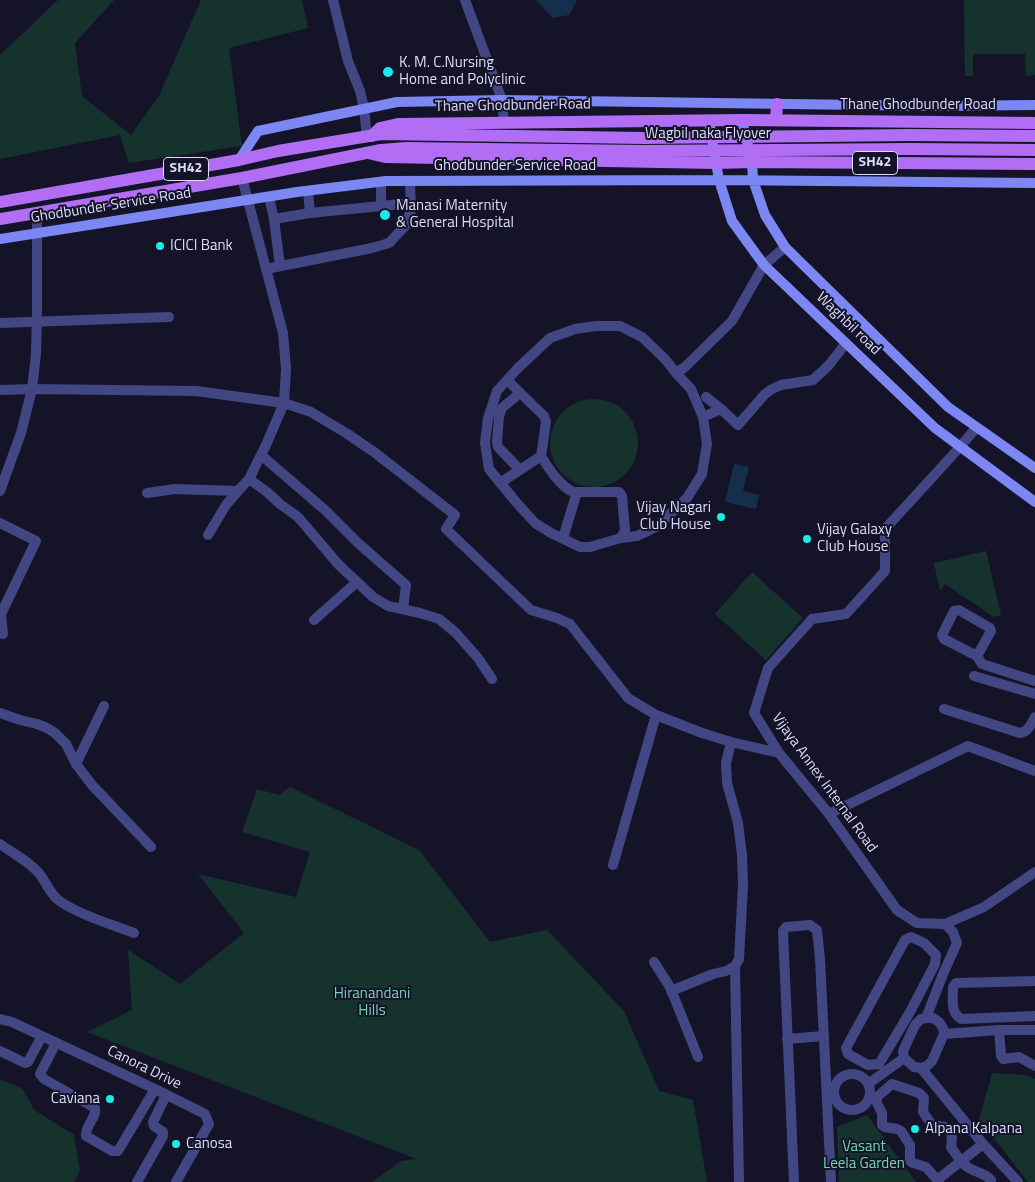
<!DOCTYPE html>
<style>
body{margin:0}
canvas{display:block;background:#141328}
</style>
<canvas width="1035" height="1182"></canvas>
<script>
const c = document.querySelector('canvas').getContext('2d');
c.lineJoin = 'round';
function fill(path, color) { c.fillStyle = color; c.fill(path, 'evenodd'); }
function trace(path, color, width, dash) { c.strokeStyle = color; c.lineWidth = width; c.lineCap = dash ? 'butt' : 'round'; c.setLineDash(dash || []); c.stroke(path); }
function drawText(font, color, halo, rows, align = 'center') {
  c.font = font + ' "Titillium Web",sans-serif'; c.lineWidth = 4; c.setLineDash([]); c.textBaseline = 'middle'; c.strokeStyle = halo; c.fillStyle = color; for (const [text, x, y, turn = 0] of rows) {
    c.save(); c.translate(x, y); c.rotate((+turn || 0) * Math.PI / 180); c.textAlign = isNaN(turn) ? turn : align; if (halo) c.strokeText(text, 0, 0); c.fillText(text, 0, 0); c.restore();
  }
}
const green = new Path2D(`
 M 58,0 L 114,0 L 75,43 L 82,96 L 131,135 L 159,96 L 201,0 L 302,0 L 308,28 L 229,48 L 242,146 L 129,163 L 120,135 L 0,159 L 0,55 Z
 M 964,0 L 1035,0 L 1035,75 L 1026,76 L 1025,54 L 973,54 L 973,76 L 965,76 Z
 M550 443a44 44 0 1 1 88 0a44 44 0 1 1-88 0Z
 M 986,551 L 1001,615 L 994,617 L 945,584 L 940,591 L 934,563 Z
 M 752,572 L 803,618 L 766,660 L 715,614 Z
 M 290,787 L 419,850 L 490,942 L 547,930 L 624,1011 L 659,1091 L 693,1100 L 707,1182 L 372,1182 L 401,1161 L 417,1159 L 87,1032 L 132,1010 L 128,950 L 180,984 L 244,933 L 198,874 L 296,897 L 310,852 L 242,832 L 257,789 L 279,795 Z
 M 992,1073 L 1025,1075 L 1035,1079 L 1035,1182 L 1028,1182 L 979,1119 Z
 M 0,1079 L 23,1089 L 34,1110 L 74,1135 L 80,1171 L 74,1182 L 0,1182 Z
 M 867,1115 L 916,1182 L 839,1182 L 837,1127 Z`);
const water = new Path2D(`
 M 536,0 L 577,0 L 569,15 L 553,18 Z
 M 734,464 L 749,467 L 743,491 L 759,495 L 756,509 L 725,502 Z`);
const street = new Path2D(`
 M 333,0 L 348,61 L 360,91 L 364,108 L 367,137
 M 465,0 L 502,100 L 504,123
 M 381,182 L 381,206
 M 308,191 L 310,213
 M 269,197 L 274,219 L 310,213 L 411,203
 M 274,219 L 280,266
 M 266,269 L 372,248 L 389,243 L 405,226 L 411,210 L 410,181
 M 0,323 L 169,317
 M 676,373 L 685,367 L 732,321 L 764,265 L 785,247
 M 507,380 L 544,416 L 546,422 L 541,456 C 549,469 559,485 573,492 L 619,492 L 622,496 L 625,530 L 621,538 L 590,547 L 580,547 L 551,533 L 535,523 L 516,502 L 489,469 L 485,443 L 488,418 L 497,391 L 517,369 L 550,338 L 575,329 L 596,326 L 620,326 L 642,337 L 665,359 L 676,373 L 691,389 L 703,417 L 707,444 L 702,474 L 687,498 L 656,527 L 637,536 L 621,538
 M 0,390 L 32,389 L 196,391 L 284,403 L 311,412 L 346,433 L 374,452 L 455,515 L 446,529 L 531,610 L 557,618 L 570,624 L 628,698 L 656,715 L 702,733 L 731,742 L 779,753
 M 706,397 L 721,409
 M 703,417 L 721,409 L 738,425 L 765,394 L 772,389 L 781,385 L 813,380 L 829,365 L 846,343
 M 976,428 L 960,447 L 885,529 L 885,571 L 846,614 L 812,619 L 768,668 L 754,713 L 779,753 L 829,814 L 897,910 L 917,923 L 945,924 L 984,907 L 1035,872
 M 261,455 L 325,510 L 358,543 L 406,585 L 403,609
 M 520,470 L 498,447 L 497,442 L 499,416 L 502,408 L 520,393
 M 249,479 L 267,492 L 280,504 L 298,517 L 338,564 L 373,597 L 388,606 L 420,613 L 439,619 L 455,632 L 478,658 L 492,679
 M 500,483 L 541,456
 M 0,491 L 21,433 L 32,389 L 36,354 L 37,312 L 37,213
 M 147,493 L 175,489 L 238,491
 M 0,523 L 36,541 L 1,614 L 3,634
 M 208,535 L 226,505 L 238,491 L 249,479 L 266,445 L 284,403 L 286,369 L 283,333 L 242,178
 M 563,538 L 577,492
 M 314,620 L 357,582
 M 977,656 L 991,631 L 990,628 L 959,610 L 954,611 L 942,635 L 944,639 L 977,656 L 982,664 L 1035,681
 M 974,676 L 1035,694
 M 944,709 L 1020,733 C 1029,731 1031,724 1035,717
 M 0,713 L 20,720 L 37,724 L 47,728 L 55,733 L 66,744 L 76,764 L 92,785 L 151,847
 M 76,764 L 104,706
 M 829,814 L 968,746 L 1035,771
 M 0,844 C 11,852 28,861 37,871 C 45,879 48,891 57,899 C 74,913 113,925 134,933
 M 613,865 L 656,715
 M 911,937 L 924,943 L 936,955 L 935,964 L 910,1012 L 879,1064 L 868,1065 L 848,1054 L 846,1048 L 905,940 Z
 M 654,962 L 670,987 L 698,1057
 M 735,966 L 739,1182
 M 1035,981 L 956,983 L 953,987 C 953,1000 950,1012 961,1019 L 1035,1016
 M 671,991 L 713,974 L 726,971 L 735,966 L 739,959 L 743,885 L 742,855 L 738,823 L 727,783 L 726,763 L 731,742
 M 926,1018 L 933,1018 L 939,1022 L 943,1028 L 944,1034 L 932,1061 L 927,1066 L 921,1068 L 914,1067 L 904,1058 L 903,1051 L 915,1025 L 921,1019 Z
 M 926,1018 L 943,974 L 957,943 L 953,932 L 945,924
 M 0,1019 L 12,1022 L 155,1089 L 205,1114 L 209,1124 L 176,1182
 M 999,1030 L 1001,1056 L 1003,1059 L 1019,1057 L 1035,1066
 M 944,1034 L 999,1030 L 1035,1030
 M 787,1039 L 824,1036
 M 56,1043 L 40,1074 L 44,1079 L 95,1108 C 97,1118 85,1125 86,1136 L 112,1151 L 118,1151 L 155,1089
 M 0,1051 L 25,1063 L 28,1062 L 42,1036
 M 921,1068 L 983,1144 L 1018,1182
 M834 1092a18 18 0 1 1 36 0a18 18 0 1 1-36 0Z
 M 868,1084 L 904,1058
 M 937,1180 L 983,1144
 M 137,1182 L 163,1136 L 163,1132 L 154,1126 L 153,1122 L 166,1095
 M 794,1182 L 783,931 L 786,927 L 810,925 L 817,930 L 820,959 L 831,1182
 M 939,1182 L 926,1167 L 913,1163 L 910,1161 L 910,1145 L 901,1131 L 897,1129 L 885,1127 L 882,1125 L 882,1113 L 877,1103 L 877,1097 L 892,1084 L 919,1093 L 924,1098 L 923,1112 L 932,1125 L 945,1127 L 950,1130 L 952,1138 L 951,1147 C 956,1154 961,1164 969,1168 C 977,1173 985,1173 991,1180 L 990,1182`);
const secondary = new Path2D(`
 M 742,120 L 752,162 L 753,180 L 765,215 L 785,247 L 948,407 L 1035,468
 M 709,121 L 719,180 L 732,221 L 764,265 L 935,428 L 1035,502
 M 239,160 L 258,131 L 397,102 L 502,100 L 932,106 L 1035,105
 M 0,239 L 297,192 L 386,181 L 719,180 L 1035,183`);
const primary = new Path2D(`
 M 776,120 L 777,104
 M 910,135 L 1035,136
 M 372,136 L 380,128 L 398,124 L 742,120 L 1035,123
 M 910,149 L 1035,150
 M 368,153 L 385,157 L 716,163 L 752,162 L 1035,164
 M 0,202 L 239,160 L 278,151 L 381,134 L 643,138
 M 0,219 L 242,178 L 381,150 L 406,148 L 642,151`);
const primaryBridge = new Path2D(`
 M 643,138 L 910,135
 M 642,151 L 910,149`);
const markers = [
 [388,72,6,"#19ece8"],
 [385,215,6,"#19ece8"],
 [160,246,5,"#19ece8"],
 [721,517,5,"#19ece8"],
 [807,539,5,"#19ece8"],
 [110,1099,5,"#19ece8"],
 [915,1129,5,"#19ece8"],
 [176,1144,5,"#19ece8"]
];
const shields = [
 [875,163,45],
 [186,169,45]
];
const shieldNames = [
 ["SH42",875,163],
 ["SH42",186,169]
];
const poiNames = [
 ["K. M. C.Nursing",399,63],
 ["Home and Polyclinic",399,80],
 ["Manasi Maternity",396,206],
 ["& General Hospital",396,223],
 ["ICICI Bank",170,246],
 ["Vijay Nagari",711,508,"right"],
 ["Club House",711,525,"right"],
 ["Vijay Galaxy",817,530],
 ["Club House",817,547],
 ["Caviana",100,1099,"right"],
 ["Alpana Kalpana",925,1129],
 ["Canosa",186,1144]
];
const streetNames = [
 ["Thane Ghodbunder Road",918,105],
 ["Thane Ghodbunder Road",513,106,-1],
 ["Wagbil naka Flyover",708,134],
 ["Ghodbunder Service Road",515,166],
 ["Ghodbunder Service Road",111,206,-9],
 ["Waghbil road",848,324,44],
 ["Vijaya Annex Internal Road",824,783,54],
 ["Canora Drive",144,1068,26]
];
const parkNames = [
 ["Hiranandani",372,994],
 ["Hills",372,1011],
 ["Vasant",864,1147],
 ["Leela Garden",864,1164]
];
fill(green, '#16322d');
fill(water, '#142f4b');
trace(street, '#424783', 10);
trace(secondary, '#7c87f4', 10);
trace(primary, '#b16df3', 12);
trace(primaryBridge, '#b16df3', 12);
for (const [x, y, r, color] of markers) { const dot = new Path2D(); dot.arc(x, y, r, 0, 2 * Math.PI); c.fillStyle = color; c.fill(dot); trace(dot, '#141328', 2); }
for (const [x, y, w] of shields) { const box = new Path2D(); box.roundRect(x - w / 2, y - 11.5, w, 23, 4); c.fillStyle = '#141328'; c.fill(box); trace(box, '#dcddfc', 1); }
drawText('bold 14px', '#dcddfc', null, shieldNames);
drawText('15px', '#dcddfc', '#141328', poiNames, 'left');
drawText('15px', '#dcddfc', '#141328', streetNames);
drawText('15px', '#6dd7b0', '#141328', parkNames);
</script>
